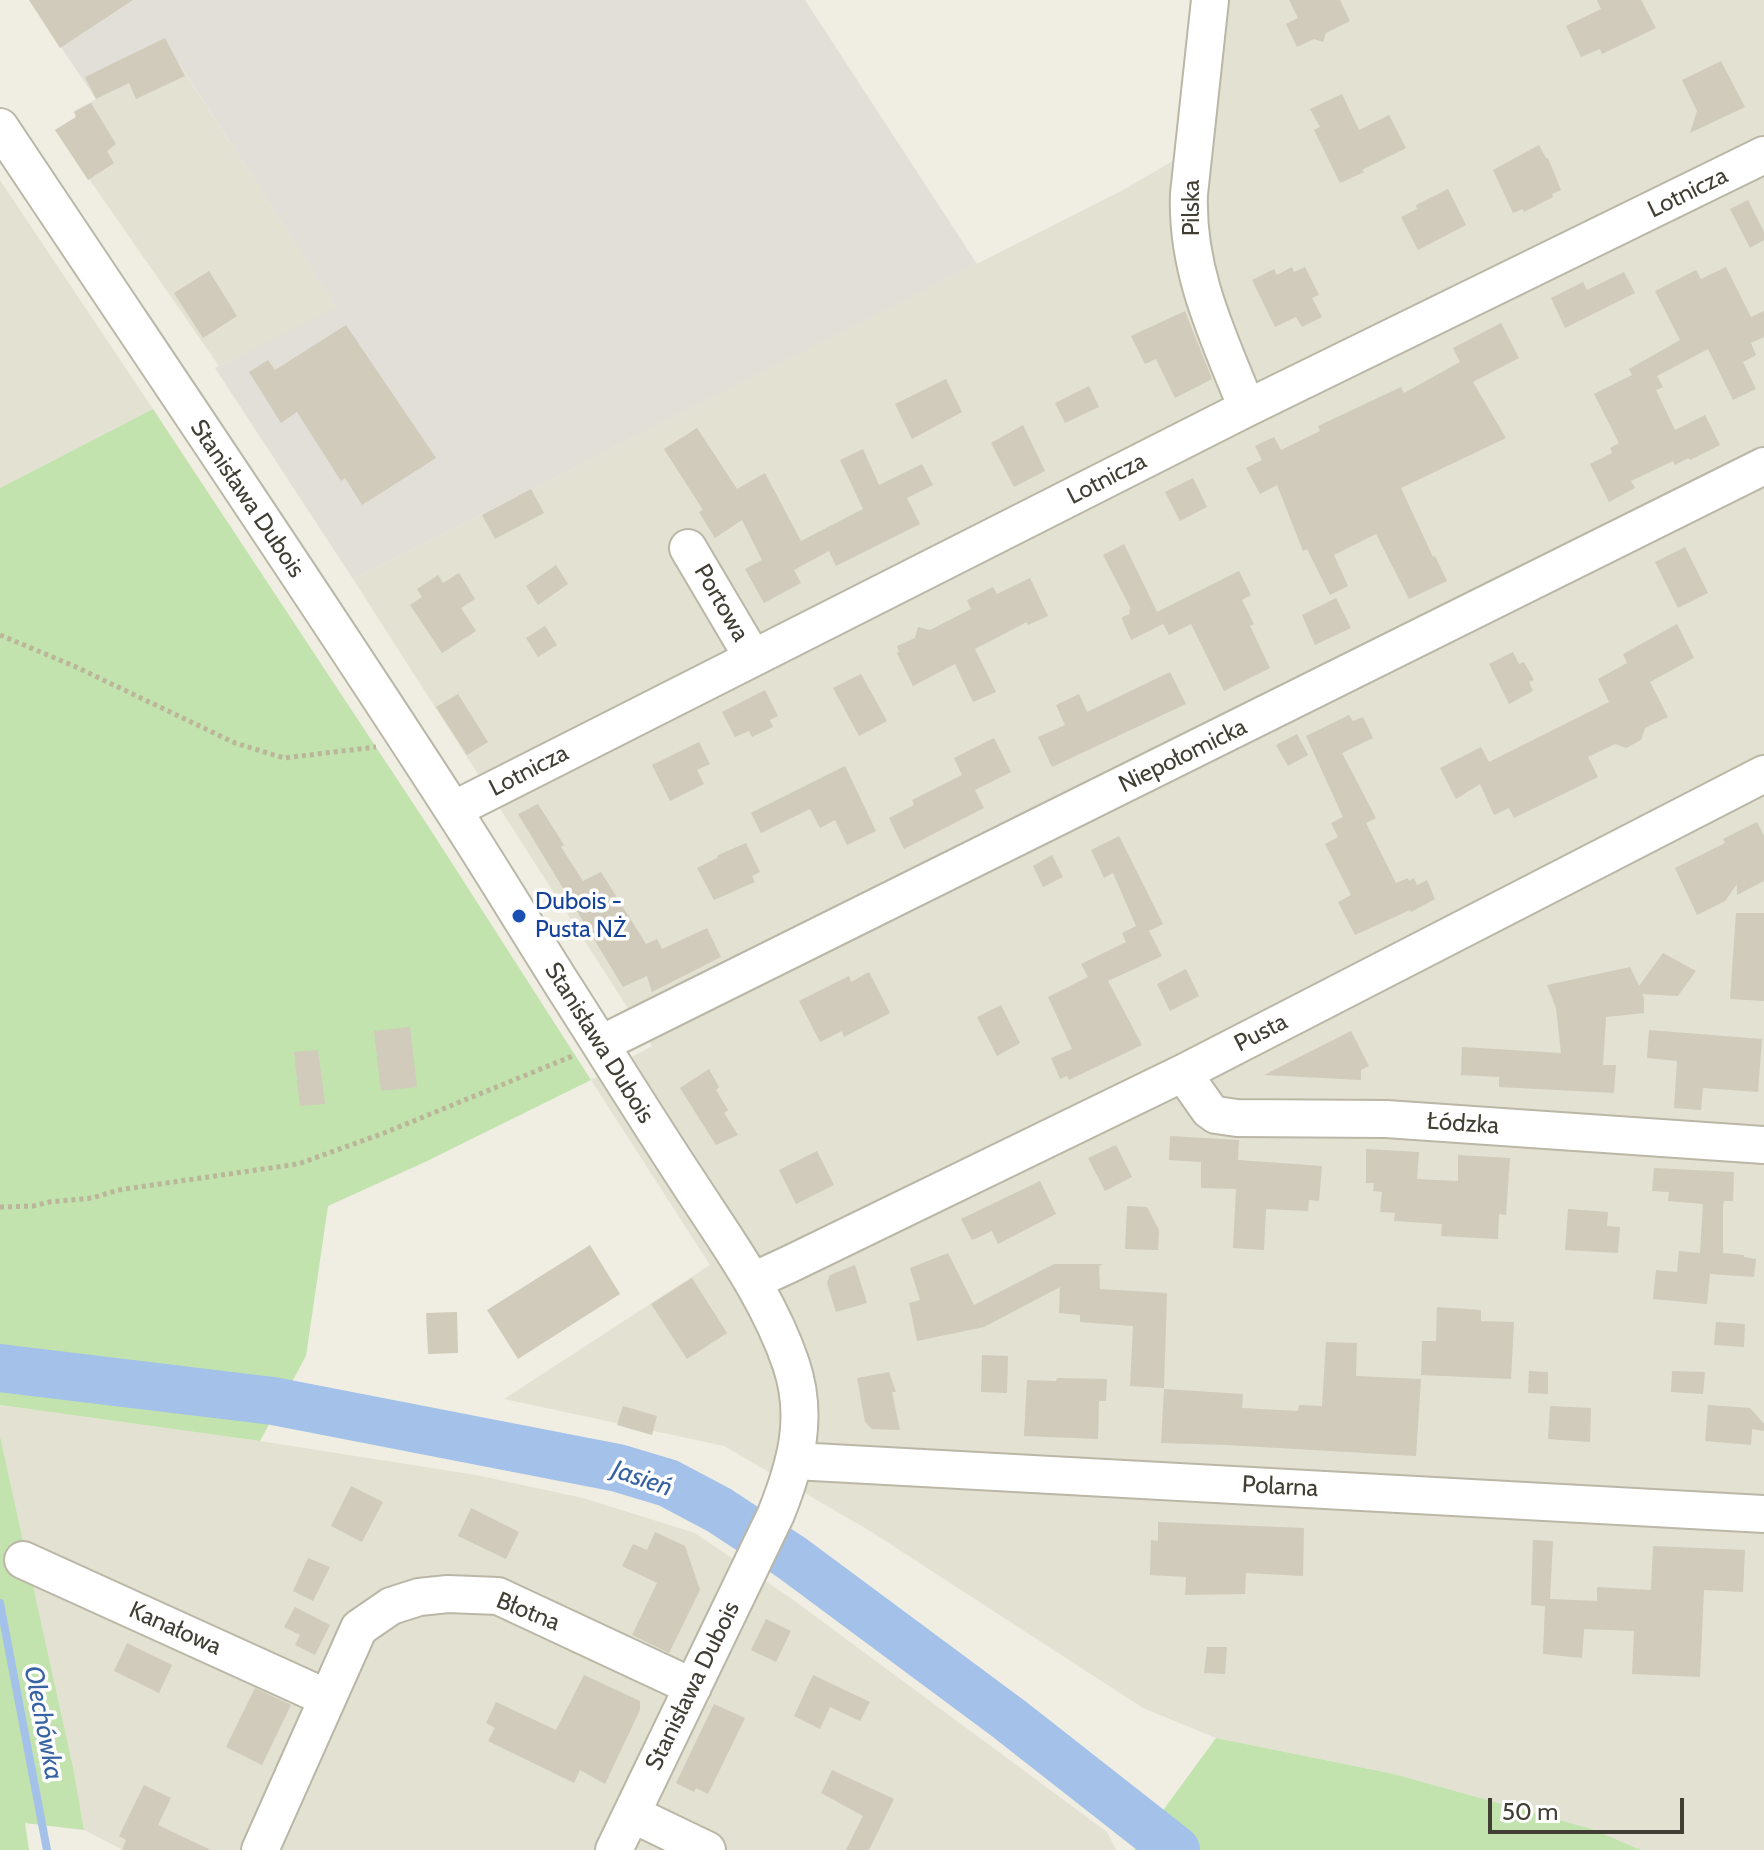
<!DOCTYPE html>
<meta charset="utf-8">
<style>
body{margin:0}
#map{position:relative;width:1764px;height:1850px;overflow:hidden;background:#f0eee3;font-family:Cabin,sans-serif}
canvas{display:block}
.scale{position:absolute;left:1488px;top:1798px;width:196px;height:36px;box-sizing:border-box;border:4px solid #413e34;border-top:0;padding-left:10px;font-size:24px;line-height:28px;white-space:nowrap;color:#413e34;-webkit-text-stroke:6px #fff;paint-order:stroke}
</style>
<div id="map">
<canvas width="1764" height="1850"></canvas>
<div class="scale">50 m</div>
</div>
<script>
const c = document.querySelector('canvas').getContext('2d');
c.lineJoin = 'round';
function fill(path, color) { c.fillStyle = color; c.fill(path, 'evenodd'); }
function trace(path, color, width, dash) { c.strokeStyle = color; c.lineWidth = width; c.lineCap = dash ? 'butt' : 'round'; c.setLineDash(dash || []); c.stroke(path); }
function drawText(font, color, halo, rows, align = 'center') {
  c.font = font + ' Cabin,sans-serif'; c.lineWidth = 7; c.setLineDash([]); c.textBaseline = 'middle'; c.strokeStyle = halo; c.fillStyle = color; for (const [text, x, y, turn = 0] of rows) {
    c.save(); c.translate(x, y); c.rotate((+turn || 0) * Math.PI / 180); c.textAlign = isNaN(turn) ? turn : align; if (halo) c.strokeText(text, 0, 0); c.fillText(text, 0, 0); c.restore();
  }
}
const residential = new Path2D(`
 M 1224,0 L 1764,0 L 1764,1850 L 1641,1850 L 1592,1829 L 1394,1774 L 1216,1738 L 1143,1708 L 870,1531 L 724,1446 L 504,1399 L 710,1265 L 591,1080 L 652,1046 L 353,579 L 1123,190 L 1176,159 L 1214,133 Z
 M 178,62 L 337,308 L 219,366 L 55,130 L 76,117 L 74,111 L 96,99 Z
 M 0,180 L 153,409 L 0,488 Z
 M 0,1405 L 260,1441 L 476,1475 L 583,1498 L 695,1533 L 792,1599 L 1107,1832 L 1116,1850 L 123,1850 L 84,1830 L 73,1767 L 0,1436 Z`);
const industrial = new Path2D(`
 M 29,0 L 805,0 L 977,264 L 353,579 L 215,368 L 336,307 L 179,63 L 96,99 Z`);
const green = new Path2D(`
 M 153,409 L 432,832 L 591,1080 L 425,1162 L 328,1206 L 306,1356 L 260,1441 L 0,1405 L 0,488 Z
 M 0,1436 L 73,1767 L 84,1830 L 25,1823 L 29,1850 L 0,1850 Z
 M 1216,1738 L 1394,1774 L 1592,1829 L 1641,1850 L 1134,1850 Z`);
const stream = new Path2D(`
 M 0,1603 L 47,1850`);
const river = new Path2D(`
 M 0,1368 L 273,1401 L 618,1468 L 668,1483 L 719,1510 L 792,1558 L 1009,1719 L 1176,1850`);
const building = new Path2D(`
 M 29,0 L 133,0 L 60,48 Z
 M 1289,0 L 1340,0 L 1350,21 L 1326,33 L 1323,42 L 1314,39 L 1297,47 L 1286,24 L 1298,18 Z
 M 1597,0 L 1641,0 L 1656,28 L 1602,54 L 1600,49 L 1581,57 L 1566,26 L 1601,9 Z
 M 165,38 L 185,76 L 136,99 L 129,83 L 96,99 L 85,77 Z
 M 1721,61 L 1745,107 L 1690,133 L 1697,111 L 1682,80 Z
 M 1342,94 L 1359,130 L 1389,115 L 1406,148 L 1362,170 L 1364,172 L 1340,183 L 1314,130 L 1320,127 L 1310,109 Z
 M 91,103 L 116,144 L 107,151 L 114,163 L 88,180 L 55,130 L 76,117 L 74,112 Z
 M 1539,145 L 1546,158 L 1548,158 L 1561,190 L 1552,194 L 1553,197 L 1524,212 L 1523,209 L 1513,213 L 1493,170 Z
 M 1448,189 L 1466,225 L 1418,250 L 1401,217 L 1417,209 L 1416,205 Z
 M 1748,200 L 1764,232 L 1764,240 L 1750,248 L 1730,209 Z
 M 1292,267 L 1294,272 L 1305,267 L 1319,295 L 1312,298 L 1322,317 L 1302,327 L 1296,317 L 1275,327 L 1252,280 L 1274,269 L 1277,275 Z
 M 1726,267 L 1751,317 L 1764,311 L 1764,337 L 1751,343 L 1756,355 L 1743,362 L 1756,389 L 1733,400 L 1708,349 L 1657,376 L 1663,387 L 1656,390 L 1675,430 L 1705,415 L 1720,445 L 1690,460 L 1688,458 L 1675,465 L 1673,461 L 1631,481 L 1635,488 L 1609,502 L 1590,464 L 1612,453 L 1610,448 L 1619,443 L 1594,394 L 1632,375 L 1629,369 L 1680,340 L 1655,291 L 1696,270 L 1701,279 Z
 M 209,271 L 237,316 L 203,338 L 174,293 Z
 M 1624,272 L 1635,293 L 1565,328 L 1551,298 L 1583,282 L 1587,290 Z
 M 1185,311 L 1212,379 L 1175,398 L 1156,359 L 1145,364 L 1131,336 Z
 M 1501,323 L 1519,358 L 1473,382 L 1506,438 L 1401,488 L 1433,557 L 1435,556 L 1447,581 L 1409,599 L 1376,534 L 1334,555 L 1348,586 L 1330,595 L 1307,549 L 1303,551 L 1277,485 L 1260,494 L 1246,468 L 1262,460 L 1255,446 L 1274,437 L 1281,450 L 1320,431 L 1318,426 L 1401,387 L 1404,393 L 1460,362 L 1453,348 Z
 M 346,325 L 436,458 L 362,505 L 345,478 L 341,481 L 297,412 L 281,423 L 249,372 L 268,360 L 275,370 Z
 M 946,379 L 962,412 L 912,439 L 895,404 Z
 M 1089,386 L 1099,407 L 1065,423 L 1055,403 Z
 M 1023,425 L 1045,471 L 1014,487 L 991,443 Z
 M 697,428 L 737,489 L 765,473 L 801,541 L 863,509 L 840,460 L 863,449 L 879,485 L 922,464 L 933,485 L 907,498 L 920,524 L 836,566 L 829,551 L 794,570 L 801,583 L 764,603 L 745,569 L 762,560 L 742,520 L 715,538 L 699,512 L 703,510 L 664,449 Z
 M 1193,478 L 1207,507 L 1180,521 L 1165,492 Z
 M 531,489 L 544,513 L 495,539 L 482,515 Z
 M 1124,544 L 1163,624 L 1131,640 L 1122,619 L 1122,617 L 1130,614 L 1129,610 L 1131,609 L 1103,555 Z
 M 1685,547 L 1708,593 L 1678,608 L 1655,562 Z
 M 556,565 L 568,584 L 538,605 L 526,586 Z
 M 1239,571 L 1251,595 L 1242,600 L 1254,624 L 1250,626 L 1270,668 L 1224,691 L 1191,624 L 1169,635 L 1157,612 Z
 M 459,573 L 475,599 L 461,608 L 476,631 L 442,653 L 410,605 L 422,597 L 417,589 L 438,575 L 443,583 Z
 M 1030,578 L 1048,616 L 1028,625 L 1027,622 L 975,649 L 996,692 L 973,702 L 955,664 L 913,686 L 897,653 L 899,652 L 897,646 L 915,638 L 918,627 L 930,630 L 971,609 L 967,600 L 993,587 L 997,594 Z
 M 1336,598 L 1351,628 L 1315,645 L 1302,615 Z
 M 1677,624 L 1694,658 L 1650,682 L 1668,717 L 1645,728 L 1641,740 L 1626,748 L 1615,744 L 1588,757 L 1598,777 L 1514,818 L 1509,808 L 1494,815 L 1480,784 L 1456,799 L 1440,768 L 1481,747 L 1489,762 L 1609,702 L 1598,679 L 1627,663 L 1623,654 Z
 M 545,626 L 557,645 L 538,657 L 526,638 Z
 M 1513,652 L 1519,664 L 1524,662 L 1534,680 L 1529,682 L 1533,691 L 1509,704 L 1489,664 Z
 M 1170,672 L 1186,704 L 1052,767 L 1038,737 L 1065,725 L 1056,705 L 1079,694 L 1087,712 Z
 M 861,674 L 887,721 L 859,736 L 833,688 Z
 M 765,690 L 778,716 L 770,720 L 773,727 L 752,737 L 749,731 L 735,737 L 722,712 Z
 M 458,694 L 488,742 L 467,755 L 436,707 Z
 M 1349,715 L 1353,721 L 1363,717 L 1373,738 L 1342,753 L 1376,818 L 1366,823 L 1396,883 L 1408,878 L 1409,881 L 1414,878 L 1417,885 L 1427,880 L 1435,899 L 1411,912 L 1410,910 L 1355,935 L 1338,902 L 1351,895 L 1325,844 L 1338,837 L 1331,823 L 1343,817 L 1306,736 Z
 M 1297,734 L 1308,755 L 1288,766 L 1276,745 Z
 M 994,738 L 1011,772 L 975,790 L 984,808 L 904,849 L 889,818 L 914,805 L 912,800 L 962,775 L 954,758 Z
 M 699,742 L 710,764 L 697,770 L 704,784 L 670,801 L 652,765 Z
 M 845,766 L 876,831 L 847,845 L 835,820 L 820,828 L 810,809 L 761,833 L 751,813 Z
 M 538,804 L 564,845 L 561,847 L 583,881 L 601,872 L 646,944 L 657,939 L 662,949 L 707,928 L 721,957 L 652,992 L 647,976 L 623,987 L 518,814 Z
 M 1757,822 L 1764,836 L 1764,881 L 1737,895 L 1737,884 L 1725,901 L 1697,915 L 1675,868 L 1725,843 L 1723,839 Z
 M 1119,836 L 1163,924 L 1149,931 L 1162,956 L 1108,981 L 1142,1045 L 1069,1080 L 1067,1076 L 1060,1079 L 1051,1058 L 1072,1049 L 1048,997 L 1088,977 L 1081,964 L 1126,942 L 1122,933 L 1136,926 L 1113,873 L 1104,878 L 1091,850 Z
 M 746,843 L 760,872 L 752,876 L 755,882 L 714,900 L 697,868 L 717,858 L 718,855 Z
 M 1052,855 L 1063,877 L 1043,887 L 1033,866 Z
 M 1736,913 L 1764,913 L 1764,1001 L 1730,999 Z
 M 1663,953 L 1696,971 L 1678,996 L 1642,994 L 1644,998 L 1644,1013 L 1606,1017 L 1603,1065 L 1616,1065 L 1614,1093 L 1499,1087 L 1499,1077 L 1461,1075 L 1462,1047 L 1561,1053 L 1556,1008 L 1547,985 L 1630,967 L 1639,986 Z
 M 1186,969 L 1199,996 L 1170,1011 L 1157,984 Z
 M 869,972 L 890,1013 L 844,1037 L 842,1031 L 820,1042 L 799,1001 L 849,976 L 851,982 Z
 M 1001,1005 L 1020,1043 L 997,1056 L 977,1017 Z
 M 410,1027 L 417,1087 L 381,1091 L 374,1031 Z
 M 1649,1030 L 1762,1039 L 1758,1092 L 1703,1088 L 1701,1110 L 1674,1108 L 1677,1061 L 1647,1058 Z
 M 1351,1031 L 1369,1066 L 1361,1070 L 1361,1080 L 1264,1075 Z
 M 318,1050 L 325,1104 L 300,1106 L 294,1052 Z
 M 709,1069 L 719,1087 L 716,1090 L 728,1110 L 724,1113 L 738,1135 L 716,1145 L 680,1088 Z
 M 1170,1136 L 1239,1140 L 1238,1160 L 1322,1166 L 1319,1201 L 1309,1200 L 1308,1211 L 1266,1209 L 1264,1250 L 1233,1248 L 1236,1189 L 1201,1188 L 1201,1162 L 1169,1160 Z
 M 1116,1145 L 1132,1177 L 1105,1191 L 1088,1158 Z
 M 1366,1149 L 1419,1152 L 1417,1179 L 1458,1181 L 1458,1155 L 1510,1158 L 1506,1215 L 1499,1214 L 1498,1239 L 1441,1236 L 1442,1224 L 1394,1221 L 1395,1213 L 1380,1212 L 1382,1192 L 1373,1191 L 1374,1183 L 1366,1183 Z
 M 817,1151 L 834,1185 L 796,1204 L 779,1170 Z
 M 1654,1168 L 1734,1172 L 1733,1201 L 1724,1201 L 1723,1206 L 1723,1253 L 1744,1255 L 1744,1257 L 1756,1259 L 1754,1277 L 1710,1274 L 1707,1304 L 1653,1299 L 1656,1270 L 1677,1272 L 1679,1251 L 1700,1253 L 1703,1204 L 1668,1201 L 1669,1192 L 1652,1191 Z
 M 1040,1181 L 1056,1214 L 998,1244 L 992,1231 L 972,1240 L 961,1219 Z
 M 1127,1206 L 1147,1207 L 1159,1230 L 1158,1250 L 1125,1249 Z
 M 1568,1209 L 1608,1212 L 1607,1226 L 1620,1227 L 1618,1253 L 1565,1250 Z
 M 590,1245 L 620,1294 L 518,1359 L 487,1310 Z
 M 948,1253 L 974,1305 L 1054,1264 L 1103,1264 L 1099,1266 L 1100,1289 L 1167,1293 L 1164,1388 L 1130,1386 L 1133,1326 L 1080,1322 L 1080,1315 L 1059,1313 L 1060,1287 L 984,1327 L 917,1341 L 909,1303 L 920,1300 L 910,1268 Z
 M 855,1265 L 867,1303 L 836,1312 L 827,1283 L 830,1275 Z
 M 692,1278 L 727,1333 L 687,1359 L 651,1304 Z
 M 1437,1307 L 1481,1310 L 1481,1321 L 1514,1322 L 1511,1379 L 1421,1375 L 1422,1341 L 1436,1341 Z
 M 457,1312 L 458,1353 L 428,1354 L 426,1313 Z
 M 1716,1322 L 1745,1324 L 1744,1347 L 1714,1345 Z
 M 1326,1342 L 1357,1343 L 1356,1376 L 1421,1379 L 1416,1456 L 1227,1445 L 1161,1443 L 1164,1389 L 1243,1394 L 1242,1408 L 1298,1411 L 1299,1405 L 1322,1406 Z
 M 982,1355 L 1008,1356 L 1007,1393 L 981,1392 Z
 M 1529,1371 L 1548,1372 L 1548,1394 L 1528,1393 Z
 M 1672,1371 L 1705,1372 L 1703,1394 L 1671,1392 Z
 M 889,1372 L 896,1392 L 892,1392 L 900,1430 L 872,1429 L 865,1422 L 857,1378 Z
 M 1057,1378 L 1107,1379 L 1106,1401 L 1099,1401 L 1098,1439 L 1024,1436 L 1027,1380 L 1056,1381 Z
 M 1708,1405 L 1750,1408 L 1764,1424 L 1764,1431 L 1752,1429 L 1751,1445 L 1705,1441 Z
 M 623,1406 L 657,1416 L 652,1435 L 617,1425 Z
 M 1550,1406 L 1591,1408 L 1590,1442 L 1548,1439 Z
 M 351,1486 L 383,1502 L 362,1542 L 331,1526 Z
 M 471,1508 L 519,1532 L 506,1559 L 458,1536 Z
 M 1158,1522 L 1304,1528 L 1303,1576 L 1246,1573 L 1245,1594 L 1185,1595 L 1186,1577 L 1150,1575 L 1151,1540 L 1158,1541 Z
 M 655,1532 L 685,1546 L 700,1590 L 669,1653 L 632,1635 L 657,1583 L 622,1566 L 633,1544 L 647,1550 Z
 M 1533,1540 L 1553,1541 L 1550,1599 L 1597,1601 L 1597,1587 L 1651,1590 L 1653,1546 L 1745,1550 L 1743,1592 L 1704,1590 L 1700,1677 L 1632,1674 L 1634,1631 L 1584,1629 L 1582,1658 L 1543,1654 L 1545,1606 L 1531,1605 Z
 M 308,1558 L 330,1567 L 313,1601 L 293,1591 Z
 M 295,1607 L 330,1625 L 315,1655 L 295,1645 L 300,1635 L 284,1627 Z
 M 766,1619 L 791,1631 L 776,1662 L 751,1650 Z
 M 127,1643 L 172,1665 L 159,1693 L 114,1671 Z
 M 1207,1647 L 1227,1647 L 1225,1674 L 1204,1673 Z
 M 584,1675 L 640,1701 L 640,1710 L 605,1784 L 580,1770 L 574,1783 L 488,1741 L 495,1728 L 486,1723 L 496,1702 L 556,1730 Z
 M 813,1675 L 870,1702 L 860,1721 L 830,1707 L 820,1729 L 794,1716 Z
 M 255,1688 L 291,1705 L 262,1765 L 226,1747 Z
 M 714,1704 L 745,1718 L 708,1794 L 696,1788 L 694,1792 L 676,1783 Z
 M 832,1770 L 894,1799 L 869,1850 L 846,1850 L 863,1816 L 821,1793 Z
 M 144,1785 L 171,1798 L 158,1825 L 211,1850 L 122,1850 L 126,1840 L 119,1836 Z`);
const path = new Path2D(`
 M 0,635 L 74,666 L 235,743 L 284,758 L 376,747
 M 0,1207 L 33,1206 L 49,1202 L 92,1198 L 118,1190 L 298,1164 L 384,1133 L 575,1055`);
const minor = new Path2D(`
 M 1210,0 L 1189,194 C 1186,272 1219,338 1247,408
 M 0,127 C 151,354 304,579 451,807 C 490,867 526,927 564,987 C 605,1051 645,1116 687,1180 C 725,1239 768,1296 791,1364 C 809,1417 796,1464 776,1514 L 614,1850
 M 688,548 L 753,658
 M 453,810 L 1247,408 L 1764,155
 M 601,1044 L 1764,466
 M 1183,1073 L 1209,1110 L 1216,1115 L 1237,1118 L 1386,1119 L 1764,1145
 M 753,1281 L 790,1264 L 1183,1073 L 1764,774
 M 795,1461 L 1764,1514
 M 23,1560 L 327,1698
 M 632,1814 L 707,1850
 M 260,1850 L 359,1628 L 391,1606 L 419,1597 L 448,1594 L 498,1596 L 693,1687`);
const markers = [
 [519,916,8,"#1a4fb4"]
];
const streetNames = [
 ["Lotnicza",1688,193,-26],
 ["Pilska",1192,208,-90],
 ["Lotnicza",1107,479,-27],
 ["Stanisława Dubois",247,499,56],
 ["Portowa",721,603,60],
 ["Niepołomicka",1183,756,-26],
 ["Lotnicza",529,771,-27],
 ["Pusta",1261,1033,-27],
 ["Stanisława Dubois",599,1043,58],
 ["Łódzka",1463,1124,4],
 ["Polarna",1280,1487,3],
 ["Błotna",528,1612,22],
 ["Kanałowa",175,1629,24],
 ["Stanisława Dubois",693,1686,-64]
];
const transitNames = [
 ["Dubois -",535,902],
 ["Pusta NŻ",535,930]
];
const waterNames = [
 ["Jasień",642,1479,19],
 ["Olechówka",43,1723,79]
];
fill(residential, '#e3e1d2');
fill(industrial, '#e2dfd8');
fill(green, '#c2e2ae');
trace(stream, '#a3c1e9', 8);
trace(river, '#a3c1e9', 48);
fill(building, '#d0cbba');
trace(minor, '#bab7a7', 40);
trace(path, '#bbb599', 5, [4, 4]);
trace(minor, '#fff', 36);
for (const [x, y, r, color] of markers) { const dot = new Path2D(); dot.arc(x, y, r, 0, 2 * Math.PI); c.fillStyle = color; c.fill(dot); trace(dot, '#fff', 3); }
drawText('24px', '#413e34', '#fff', streetNames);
drawText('24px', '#164399', '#fff', transitNames, 'left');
drawText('italic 26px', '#3763a3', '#fff', waterNames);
</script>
